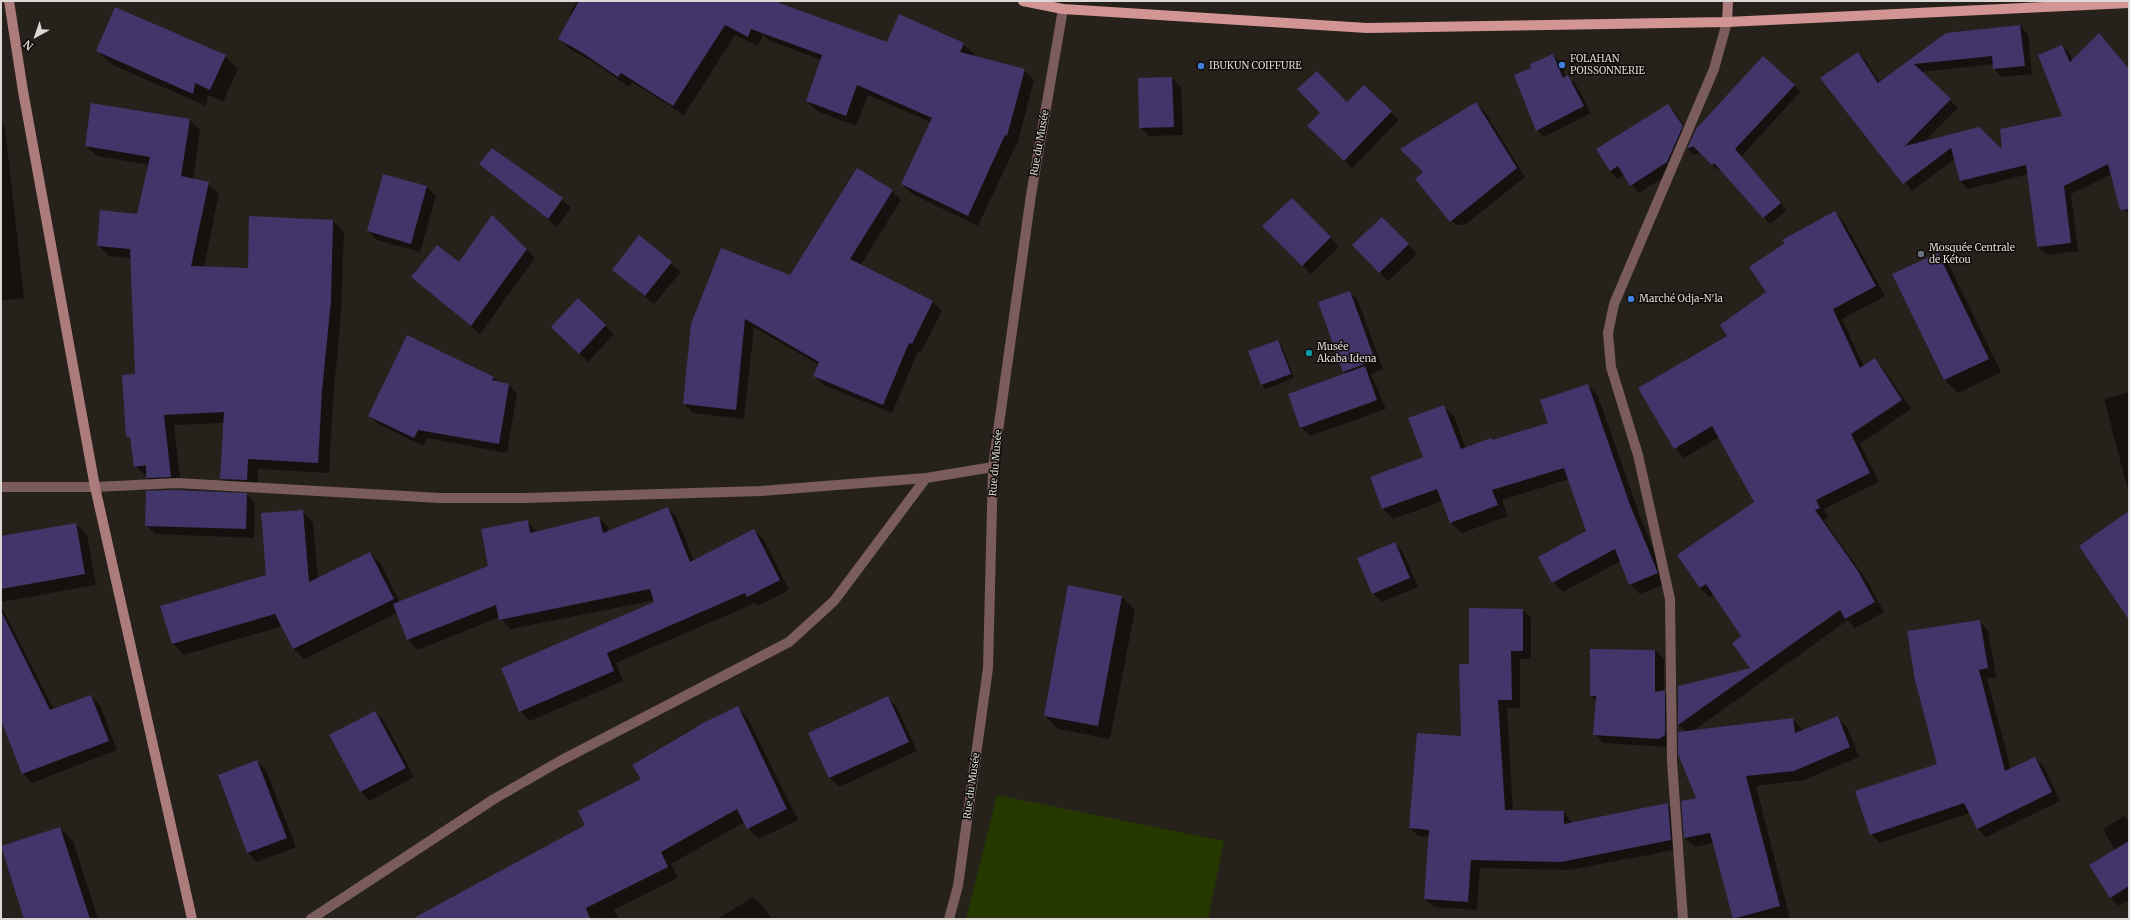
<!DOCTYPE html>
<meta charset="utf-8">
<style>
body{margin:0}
#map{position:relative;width:2130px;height:920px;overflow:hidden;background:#27211c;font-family:Merriweather,serif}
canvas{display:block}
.frame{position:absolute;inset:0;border:2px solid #dcd8d5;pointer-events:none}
.north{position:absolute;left:16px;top:16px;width:40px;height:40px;-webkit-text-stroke:3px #0d0b09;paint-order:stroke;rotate:220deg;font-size:11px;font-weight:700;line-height:16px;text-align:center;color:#dcd8d5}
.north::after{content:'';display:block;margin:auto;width:14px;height:18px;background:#dcd8d5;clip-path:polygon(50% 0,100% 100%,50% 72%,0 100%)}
</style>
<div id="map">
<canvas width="2130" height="920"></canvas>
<div class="frame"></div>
<div class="north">N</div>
</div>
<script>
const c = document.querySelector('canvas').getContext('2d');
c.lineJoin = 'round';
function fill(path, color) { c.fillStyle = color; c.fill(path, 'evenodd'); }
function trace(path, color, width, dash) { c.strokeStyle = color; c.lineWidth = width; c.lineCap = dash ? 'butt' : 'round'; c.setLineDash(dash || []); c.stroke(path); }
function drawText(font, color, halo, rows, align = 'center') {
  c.font = font + ' Merriweather,serif'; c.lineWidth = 3; c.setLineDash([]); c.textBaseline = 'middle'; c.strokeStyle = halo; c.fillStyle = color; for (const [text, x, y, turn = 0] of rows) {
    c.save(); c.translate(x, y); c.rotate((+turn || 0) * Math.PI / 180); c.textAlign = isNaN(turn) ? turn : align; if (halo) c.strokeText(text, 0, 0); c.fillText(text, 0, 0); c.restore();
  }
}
const green = new Path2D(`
 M 997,795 L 1224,841 L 1208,919 L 966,919 Z`);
const shadow = new Path2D(`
 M 577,1 L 771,1 L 888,43 L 963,44 L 974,54 L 973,56 L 1024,70 L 1034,80 L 1017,146 L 1016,145 L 978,226 L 912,194 L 902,184 L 931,122 L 868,95 L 856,126 L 817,111 L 807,101 L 822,60 L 770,41 L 763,35 L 758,46 L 735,35 L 684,115 L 632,82 L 629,87 L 595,63 L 570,49 L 559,39 L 572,15 L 570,13 Z
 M 2020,26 L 2028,34 L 2032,74 L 2002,77 L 1994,69 L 1994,64 L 1921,72 L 1958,108 L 1924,142 L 2004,152 L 2064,117 L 2062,46 L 2070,54 L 2073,61 L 2099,34 L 2129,69 L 2129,214 L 2120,207 L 2112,174 L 2071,194 L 2078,251 L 2046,255 L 2038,247 L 2029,174 L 1968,189 L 1960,181 L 1955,159 L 1912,191 L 1822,78 L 1858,53 L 1866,61 L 1880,83 L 1947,34 Z
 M 98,51 L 225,56 L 238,69 L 223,102 L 208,95 L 206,106 L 111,64 Z
 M 1553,55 L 1560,62 L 1566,77 L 1575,83 L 1591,113 L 1544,137 L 1537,130 L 1532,68 Z
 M 1172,78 L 1181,87 L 1183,135 L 1149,136 L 1140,127 Z
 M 1794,85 L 1800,92 L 1741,157 L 1787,210 L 1770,224 L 1721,169 L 1719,171 L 1700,152 L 1694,155 L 1688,149 L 1696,130 Z
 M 1364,86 L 1399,120 L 1352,168 L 1317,134 Z
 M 1476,103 L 1485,112 L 1525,177 L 1465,225 L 1456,225 L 1447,216 L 1424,172 Z
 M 1668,105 L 1676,113 L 1690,135 L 1675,170 L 1639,193 L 1624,175 L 1618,179 L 1610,171 Z
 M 189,119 L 200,130 L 193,180 L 208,183 L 219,194 L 204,267 L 248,269 L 333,221 L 344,232 L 341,313 L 333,401 L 329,473 L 258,469 L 257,491 L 232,489 L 221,479 L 224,423 L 174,425 L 181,487 L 158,488 L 135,466 L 132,440 L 127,436 L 136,375 L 131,258 L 109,256 L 98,245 L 138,215 L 149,165 L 97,156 L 86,146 ZM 142,465 L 151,465 L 142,467 Z
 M 1,123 L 5,127 L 24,298 L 1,301 Z
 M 481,164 L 562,199 L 571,208 L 557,227 Z
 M 383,175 L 427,187 L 436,196 L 420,252 L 377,240 L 368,231 Z
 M 892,191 L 901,200 L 860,266 L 933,302 L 942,311 L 921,352 L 918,351 L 892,413 L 823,385 L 815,376 L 819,365 L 754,327 L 744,419 L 693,413 L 684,404 L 692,324 L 790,276 Z
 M 1292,199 L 1339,247 L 1311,274 L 1264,226 Z
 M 1835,213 L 1844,222 L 1885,296 L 1842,319 L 1864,367 L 1875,360 L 1884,369 L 1911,409 L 1860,444 L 1879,482 L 1824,509 L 1829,518 L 1824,520 L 1867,581 L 1884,612 L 1855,628 L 1848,620 L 1693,731 L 1793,719 L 1803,731 L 1837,717 L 1847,727 L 1859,757 L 1804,780 L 1756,786 L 1790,919 L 1734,919 L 1714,843 L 1695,847 L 1685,838 L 1698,799 L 1686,732 L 1679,725 L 1679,687 L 1751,668 L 1742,637 L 1714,594 L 1710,597 L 1700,588 L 1755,502 L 1719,437 L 1684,458 L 1675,448 L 1728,336 Z
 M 493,217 L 535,258 L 480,334 L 413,277 L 459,264 Z
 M 1382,218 L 1417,254 L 1388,281 L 1353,245 Z
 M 639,236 L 681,272 L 654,304 L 613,270 Z
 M 1937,254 L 1950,267 L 2001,372 L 1958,393 L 1945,380 L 1894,275 Z
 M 1350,292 L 1358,301 L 1383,369 L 1371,374 L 1386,409 L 1310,436 L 1301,427 L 1346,373 L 1344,371 Z
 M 578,300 L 614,334 L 588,362 L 561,336 Z
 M 408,336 L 494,378 L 498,383 L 509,385 L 517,393 L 507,453 L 427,438 L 423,446 L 378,424 L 369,415 Z
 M 1278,342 L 1282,346 L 1294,378 L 1266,389 L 1261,384 Z
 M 1588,385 L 1598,396 L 1640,516 L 1667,583 L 1640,594 L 1630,584 L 1621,561 L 1563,592 L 1553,582 L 1587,532 L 1569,479 L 1502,500 L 1508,516 L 1462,533 L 1451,523 L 1443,501 L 1393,519 L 1383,509 L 1424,458 L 1443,406 L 1454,416 L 1466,449 L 1550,423 Z
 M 2129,392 L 2129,494 L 2104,399 Z
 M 246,494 L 255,503 L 254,538 L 155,534 L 146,525 Z
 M 668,508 L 677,518 L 694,561 L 754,530 L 764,540 L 789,590 L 758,606 L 755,603 L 616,663 L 623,681 L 530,721 L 520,711 L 656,602 L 655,600 L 510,629 L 500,617 L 418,650 L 408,640 L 397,613 L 304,659 L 293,648 L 282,626 L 184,655 L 173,644 L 162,607 L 267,575 L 302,511 L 313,522 L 318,579 L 370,553 L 381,564 L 400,603 L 489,567 L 527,521 L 537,532 L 598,517 L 608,527 L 609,532 Z
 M 76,524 L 87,535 L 96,585 L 1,602 L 1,537 Z
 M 1394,543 L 1403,552 L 1418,587 L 1382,602 L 1373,593 Z
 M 1122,597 L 1135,610 L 1110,739 L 1058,729 L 1045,716 Z
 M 1,606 L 54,710 L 91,696 L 100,705 L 117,750 L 32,783 L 23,774 L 1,718 Z
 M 1523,610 L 1531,618 L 1531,659 L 1520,659 L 1520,708 L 1507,708 L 1513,811 L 1564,812 L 1572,823 L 1668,804 L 1677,813 L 1679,849 L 1570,870 L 1480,868 L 1477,910 L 1434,907 L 1425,898 L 1430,837 L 1418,836 L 1410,828 L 1462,737 L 1470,665 Z
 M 1979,621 L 1988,630 L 1996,677 L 1987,678 L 2011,770 L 2035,758 L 2044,767 L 2060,801 L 1986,837 L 1977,828 L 1970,813 L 1880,843 L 1871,834 L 1939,764 Z
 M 1655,650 L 1664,659 L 1664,691 L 1673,699 L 1668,747 L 1603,743 L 1594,734 L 1596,701 L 1591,696 Z
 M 887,698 L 896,706 L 917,751 L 839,787 L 830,778 L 810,733 Z
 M 737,707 L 748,719 L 798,820 L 759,839 L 748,828 L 745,822 L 671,864 L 678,878 L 614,910 L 619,919 L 414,919 L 586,825 L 642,780 Z
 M 375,712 L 384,721 L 414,777 L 370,801 L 361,792 L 330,736 Z
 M 257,761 L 266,770 L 296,847 L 257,862 L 248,853 L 219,776 Z
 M 2124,816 L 2129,821 L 2129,900 L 2119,906 L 2111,898 L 2115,850 L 2103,829 Z
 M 60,828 L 73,841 L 98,919 L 25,919 Z
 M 753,897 L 766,910 L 772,919 L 717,919 Z`);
const building = new Path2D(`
 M 579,1 L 774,1 L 887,42 L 899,14 L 964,43 L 960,52 L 1025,69 L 1007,136 L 1005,135 L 968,216 L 901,184 L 932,118 L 857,85 L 846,116 L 806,101 L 822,55 L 751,29 L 748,37 L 725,25 L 673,106 L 621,73 L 618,77 L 583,53 L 558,39 Z
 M 115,7 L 226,55 L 210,90 L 195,83 L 193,94 L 96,51 Z
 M 2020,25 L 2025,66 L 1993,69 L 1992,56 L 1914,64 L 1951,99 L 1905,146 L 1979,127 L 2002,149 L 2000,129 L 2062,116 L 2038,55 L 2062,45 L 2070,62 L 2099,33 L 2129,69 L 2129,209 L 2120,210 L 2108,164 L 2064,186 L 2071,243 L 2037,247 L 2026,165 L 1960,181 L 1951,148 L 1903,184 L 1820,78 L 1858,52 L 1878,83 L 1946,33 Z
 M 1553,54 L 1563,78 L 1568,75 L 1584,106 L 1536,131 L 1514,75 L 1531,68 L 1530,64 Z
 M 1763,56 L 1795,85 L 1735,149 L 1781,203 L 1763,218 L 1714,163 L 1712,165 L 1693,146 L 1687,149 L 1696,129 Z
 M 1317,71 L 1347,102 L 1364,85 L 1392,111 L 1344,161 L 1307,126 L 1320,113 L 1297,89 Z
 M 1172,77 L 1174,127 L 1139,128 L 1138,78 Z
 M 1476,102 L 1517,168 L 1450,222 L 1415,179 L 1423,172 L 1400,149 Z
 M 91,103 L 190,119 L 181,176 L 209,182 L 191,266 L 248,268 L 249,216 L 333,220 L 331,301 L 322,390 L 318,463 L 248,459 L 247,480 L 220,479 L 224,412 L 164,415 L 171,477 L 146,478 L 146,465 L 134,467 L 130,437 L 126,437 L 122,375 L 135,374 L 130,249 L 97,246 L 100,210 L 137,214 L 150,157 L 85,146 Z
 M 1668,104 L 1683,126 L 1667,162 L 1630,186 L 1618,166 L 1610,171 L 1596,149 Z
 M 492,148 L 563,198 L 548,219 L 479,164 Z
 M 857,168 L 893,190 L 850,259 L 933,301 L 912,344 L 909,343 L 883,405 L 813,376 L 819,362 L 745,319 L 736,410 L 683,404 L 691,324 L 721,248 L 790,275 Z
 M 383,174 L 427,186 L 411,244 L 367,231 Z
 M 1292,198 L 1331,237 L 1302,266 L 1262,226 Z
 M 1835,211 L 1876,286 L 1833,309 L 1860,368 L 1875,358 L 1902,400 L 1851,434 L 1870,473 L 1816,500 L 1820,508 L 1815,510 L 1858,571 L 1875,602 L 1845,619 L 1840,610 L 1678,725 L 1678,686 L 1750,668 L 1732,643 L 1741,636 L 1706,584 L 1700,588 L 1677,555 L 1754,502 L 1712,426 L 1674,449 L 1638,388 L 1727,336 L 1720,325 L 1766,292 L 1749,267 L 1785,243 L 1782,240 Z
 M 492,215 L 527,249 L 471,326 L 411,277 L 437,245 L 459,262 Z
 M 1382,217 L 1409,244 L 1379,273 L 1352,245 Z
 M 639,235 L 672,262 L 645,296 L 612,270 Z
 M 1938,253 L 1989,359 L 1944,380 L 1892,274 Z
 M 1350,291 L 1375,360 L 1343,372 L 1318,302 Z
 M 578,298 L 606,325 L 579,354 L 551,327 Z
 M 407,335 L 494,377 L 492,380 L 509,384 L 499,444 L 418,430 L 414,438 L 368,416 Z
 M 1278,340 L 1291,374 L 1261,385 L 1248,351 Z
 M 1365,366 L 1377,400 L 1300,428 L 1288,394 Z
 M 1588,384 L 1630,505 L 1658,573 L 1629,585 L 1615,549 L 1552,583 L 1538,557 L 1586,531 L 1564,468 L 1492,490 L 1498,505 L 1450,523 L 1437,489 L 1382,509 L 1370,477 L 1423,457 L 1408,418 L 1444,405 L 1461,449 L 1491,438 L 1492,440 L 1548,423 L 1540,400 Z
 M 173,490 L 247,493 L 246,529 L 145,526 L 146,491 Z
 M 668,507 L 690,562 L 754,529 L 780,580 L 747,597 L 745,593 L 607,653 L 614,671 L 519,712 L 501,668 L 654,602 L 650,589 L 499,620 L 496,605 L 407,640 L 393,604 L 488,566 L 481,529 L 528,520 L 530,533 L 599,516 L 603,533 Z
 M 303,510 L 309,582 L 370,552 L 394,599 L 293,649 L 275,614 L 172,644 L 160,606 L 266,575 L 261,513 Z
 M 2129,511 L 2129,620 L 2079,546 Z
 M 76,523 L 85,574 L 1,589 L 1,536 Z
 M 1395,542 L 1410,578 L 1372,594 L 1357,558 Z
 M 1068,585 L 1122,596 L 1098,726 L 1044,716 Z
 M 1469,608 L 1523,609 L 1523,651 L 1511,651 L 1512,700 L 1498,700 L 1505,810 L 1564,811 L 1564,824 L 1668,803 L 1671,840 L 1561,862 L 1471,860 L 1468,902 L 1424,899 L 1429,830 L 1409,828 L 1417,733 L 1461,736 L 1459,664 L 1469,664 Z
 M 1,611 L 50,710 L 91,695 L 109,741 L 22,774 L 1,720 Z
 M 1980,620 L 1988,668 L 1979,670 L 2005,771 L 2035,757 L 2052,792 L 1977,829 L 1964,803 L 1870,835 L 1855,791 L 1937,764 L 1915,680 L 1907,631 Z
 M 1590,649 L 1655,650 L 1655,692 L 1665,690 L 1665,735 L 1659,739 L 1593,735 L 1596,696 L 1590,696 Z
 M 888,696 L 909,742 L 829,778 L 808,733 Z
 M 738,706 L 787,809 L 747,829 L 737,809 L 661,852 L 668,867 L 586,908 L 590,919 L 412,919 L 585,825 L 578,811 L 641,779 L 632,765 L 697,727 L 697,726 Z
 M 375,711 L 406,768 L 360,792 L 329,735 Z
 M 1838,716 L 1850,747 L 1794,771 L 1746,776 L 1780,906 L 1733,919 L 1710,833 L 1684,838 L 1681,801 L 1696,798 L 1678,754 L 1678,732 L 1793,718 L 1795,733 Z
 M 257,760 L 287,838 L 247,853 L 218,775 Z
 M 60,827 L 90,919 L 24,919 L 1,846 Z
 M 2129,841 L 2129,886 L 2110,898 L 2089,865 Z`);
const street = new Path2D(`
 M 1,487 L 95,487 L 177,483 L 440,498 L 525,498 L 761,491 L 926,478 L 993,467
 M 311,919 L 494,799 L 560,761 L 789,642 L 834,601 L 926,478
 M 949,919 L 958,886 L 988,668 L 993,467 L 1031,195 L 1063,9
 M 1683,919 L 1672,761 L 1670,599 L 1638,455 L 1611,367 L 1608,333 L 1614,304 L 1714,69 L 1727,22`);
const secondary = new Path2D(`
 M 9,1 L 23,91 L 95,487 L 192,919
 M 1727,22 L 1728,1`);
const primary = new Path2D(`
 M 1023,1 L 1063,9 L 1367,28 L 1727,22 L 2129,3`);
const markers = [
 [1562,65,4,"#3f7fe0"],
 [1201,66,4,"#3f7fe0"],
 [1921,254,4,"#6b7280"],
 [1631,299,4,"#3f7fe0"],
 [1309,353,4,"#0f9aa8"]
];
const poiNames = [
 ["FOLAHAN",1570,59],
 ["POISSONNERIE",1570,71],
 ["IBUKUN COIFFURE",1209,66],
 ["Mosquée Centrale",1929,248],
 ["de Kétou",1929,260],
 ["Marché Odja-N'la",1639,299],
 ["Musée",1317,347],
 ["Akaba Idena",1317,359]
];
const streetNames = [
 ["Rue du Musée",1040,143,-80],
 ["Rue du Musée",996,463,-85],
 ["Rue du Musée",972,786,-82]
];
fill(green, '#243800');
fill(shadow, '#0007');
fill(building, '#413569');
trace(street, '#795c5b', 10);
trace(secondary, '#ab7c7b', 10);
trace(primary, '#d29593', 10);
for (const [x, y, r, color] of markers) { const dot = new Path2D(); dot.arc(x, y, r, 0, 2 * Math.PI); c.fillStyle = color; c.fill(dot); trace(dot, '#0d0b09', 1.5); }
drawText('10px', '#dcd8d5', '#0d0b09', poiNames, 'left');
drawText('10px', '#dcd8d5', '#0d0b09', streetNames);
</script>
